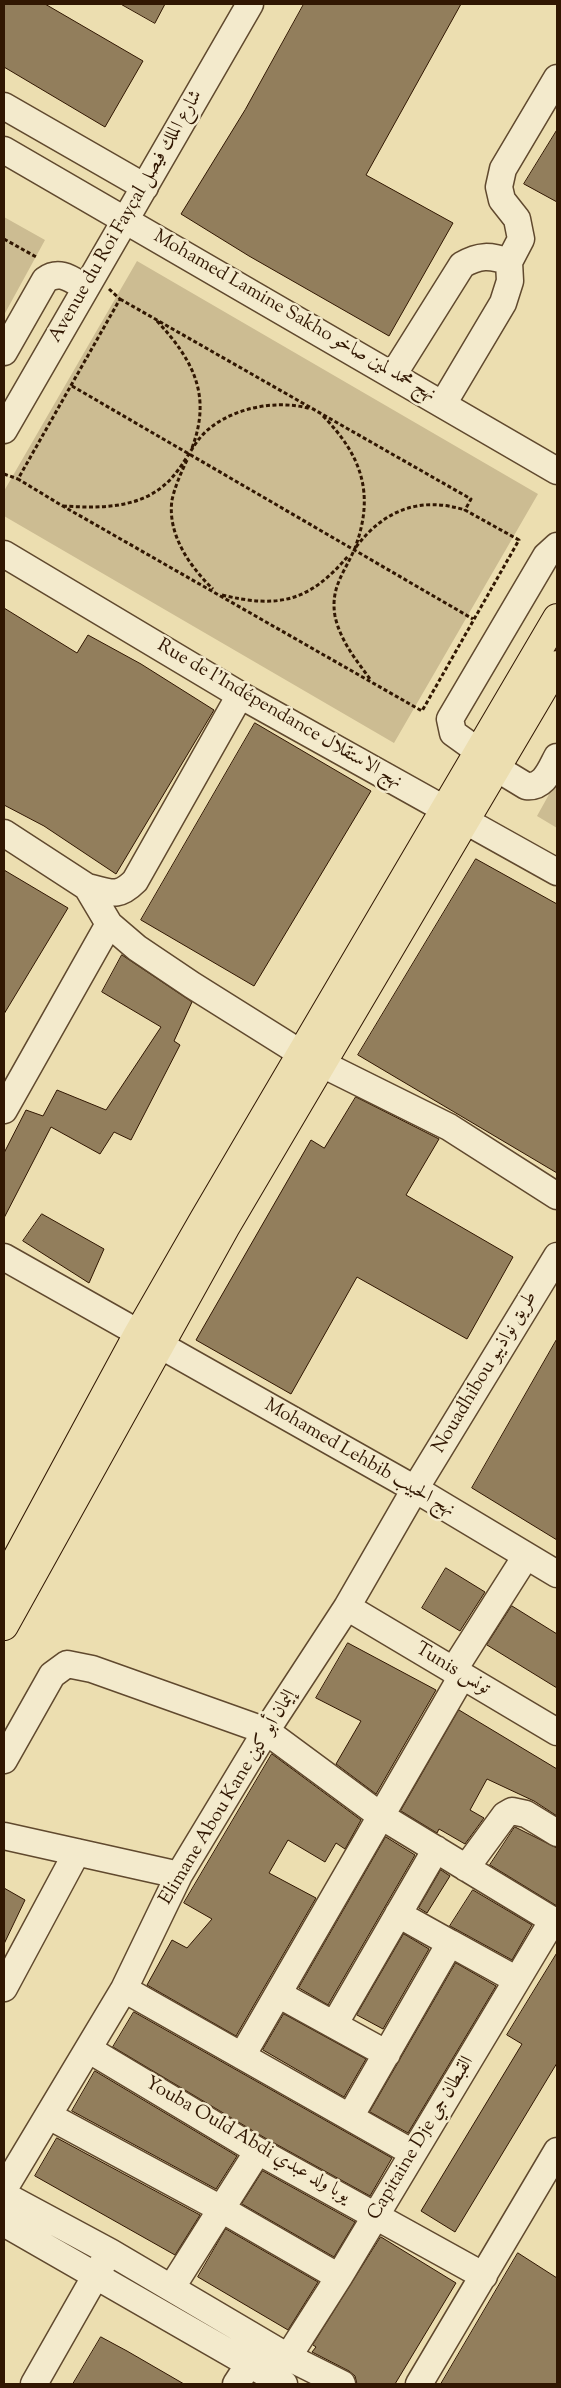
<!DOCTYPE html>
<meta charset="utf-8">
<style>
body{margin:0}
#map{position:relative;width:561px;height:2388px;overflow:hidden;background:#ecdeb0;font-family:"Sorts Mill Goudy",serif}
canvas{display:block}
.frame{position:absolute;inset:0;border:5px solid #311702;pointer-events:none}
</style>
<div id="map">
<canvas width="561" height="2388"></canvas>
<div class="frame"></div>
</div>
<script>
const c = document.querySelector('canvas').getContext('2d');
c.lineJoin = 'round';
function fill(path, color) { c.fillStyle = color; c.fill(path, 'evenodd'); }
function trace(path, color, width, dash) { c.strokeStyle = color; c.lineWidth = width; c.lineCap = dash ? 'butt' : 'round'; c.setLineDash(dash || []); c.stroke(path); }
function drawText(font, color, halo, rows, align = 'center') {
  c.font = font + ' "Sorts Mill Goudy",Amiri,serif'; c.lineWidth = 5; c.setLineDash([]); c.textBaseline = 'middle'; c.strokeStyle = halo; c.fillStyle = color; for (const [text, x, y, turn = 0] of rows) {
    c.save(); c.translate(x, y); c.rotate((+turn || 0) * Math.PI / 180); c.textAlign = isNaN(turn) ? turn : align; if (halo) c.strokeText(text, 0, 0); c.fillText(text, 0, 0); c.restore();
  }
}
const green = new Path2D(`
 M 4,217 L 45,240 L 4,315 Z
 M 137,261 L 538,494 L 394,743 L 4,516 L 4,491 Z
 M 557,780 L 557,828 L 537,816 Z`);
const building = new Path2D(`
 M 4,4 L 45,4 L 143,61 L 105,127 L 4,67 Z
 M 121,4 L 165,4 L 155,23 Z
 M 304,4 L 461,4 L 366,175 L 453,223 L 389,336 L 249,256 L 181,214 L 245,110 Z
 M 557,130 L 557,202 L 524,184 Z
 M 4,608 L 77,653 L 88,635 L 141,664 L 214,710 L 116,874 L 44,826 L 4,805 Z
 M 255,723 L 371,791 L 254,986 L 141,920 Z
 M 476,859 L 557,904 L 557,1173 L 358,1055 Z
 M 4,870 L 68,908 L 4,1014 Z
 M 122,955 L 192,1002 L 174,1041 L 180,1045 L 131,1140 L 114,1132 L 100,1154 L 51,1127 L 4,1218 L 4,1153 L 26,1110 L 43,1116 L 57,1090 L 106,1110 L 161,1027 L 102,992 Z
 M 356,1097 L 439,1139 L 406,1195 L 513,1257 L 467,1339 L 357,1277 L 291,1394 L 196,1340 L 311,1140 L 324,1148 Z
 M 42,1214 L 104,1249 L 89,1283 L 23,1241 Z
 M 557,1339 L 557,1540 L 472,1488 Z
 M 446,1568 L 485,1592 L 460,1631 L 422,1608 Z
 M 512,1606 L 557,1634 L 557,1688 L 487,1645 Z
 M 348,1643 L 436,1690 L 376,1794 L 336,1764 L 361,1721 L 316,1698 Z
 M 459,1710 L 557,1769 L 557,1816 L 534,1801 L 487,1779 L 470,1810 L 484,1818 L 465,1844 L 439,1829 L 437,1833 L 401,1811 Z
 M 272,1754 L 361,1820 L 345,1849 L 336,1843 L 325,1862 L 288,1840 L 269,1873 L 316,1898 L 236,2036 L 147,1985 L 172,1940 L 187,1948 L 212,1919 L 184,1903 Z
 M 515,1827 L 557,1848 L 557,1906 L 490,1865 Z
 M 386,1837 L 415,1855 L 328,2005 L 299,1988 Z
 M 441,1870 L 450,1876 L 427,1913 L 419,1908 Z
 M 4,1888 L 25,1900 L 4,1944 Z
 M 473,1890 L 532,1925 L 512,1960 L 450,1926 Z
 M 404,1934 L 429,1949 L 383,2029 L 357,2015 Z
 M 557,1953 L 557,2063 L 455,2232 L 421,2211 L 522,2044 L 507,2035 Z
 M 456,1963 L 496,1986 L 408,2133 L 370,2112 Z
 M 134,2012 L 392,2158 L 370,2196 L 265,2138 L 113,2047 Z
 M 284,2014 L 366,2059 L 344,2097 L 263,2050 Z
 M 95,2071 L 237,2156 L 216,2189 L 72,2111 Z
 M 57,2138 L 200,2215 L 175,2255 L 35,2176 Z
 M 263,2171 L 355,2222 L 334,2257 L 242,2204 Z
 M 226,2229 L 318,2282 L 288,2330 L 198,2277 Z
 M 381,2237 L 456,2283 L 395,2384 L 357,2384 L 355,2376 L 349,2371 L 312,2352 L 316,2347 L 313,2345 Z
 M 518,2253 L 557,2278 L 557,2384 L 441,2384 Z
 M 101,2337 L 127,2351 L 184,2384 L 73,2384 Z`);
const path = new Path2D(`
 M 4,239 L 38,258
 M 109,289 L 120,299
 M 120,299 L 471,499 L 465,510 L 519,540 L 422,711 L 61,505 L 18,479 Z
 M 157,321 C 193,360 212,395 192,448
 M 72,386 L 473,619
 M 323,416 C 362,456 375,494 355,548 C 345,572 330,587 335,616 C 340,640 356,660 370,679
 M 187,460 C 181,473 175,486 172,500 C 167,534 190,567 213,589
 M 4,474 L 18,479
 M 63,506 C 96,508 135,509 162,487 C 178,475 187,455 199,439 C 223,409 275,398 311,409
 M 356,547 C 384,510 420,496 465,510
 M 222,595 C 280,609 310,601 349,555`);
const minor = new Path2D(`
 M 4,106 L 145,187
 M 4,150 L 557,471
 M 509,262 L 521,239 L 517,219 L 502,200 L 499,187 L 503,169 L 557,78
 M 4,352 L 45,280 C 60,269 72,280 86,288
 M 393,375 L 462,265 C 479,255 490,255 509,262 L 510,281 L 503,303 L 443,404
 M 4,430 L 250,4
 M 4,554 L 240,695 L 557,872
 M 478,751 L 453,733 L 450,719 L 546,556 L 557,546
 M 498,769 L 526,786 C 544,788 550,770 557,757
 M 4,833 L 87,887 L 109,924 L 137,948 L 192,985 L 302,1054 L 449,1127 L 557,1196
 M 87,887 C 110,892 117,899 135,881 L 240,695
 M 4,1110 L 109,924
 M 4,1257 L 415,1489 L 557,1574
 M 347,1607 L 557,1732
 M 453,1671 L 526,1556
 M 4,1760 L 52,1675 L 67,1664 L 92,1669 L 266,1731 L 381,1816 L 557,1923
 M 4,1836 L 179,1875
 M 466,1868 L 505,1815 L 512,1811 L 526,1814 L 557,1833
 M 398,1914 L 450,1943
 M 4,1988 L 77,1852
 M 124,1989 L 413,2153
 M 278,1994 L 387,2054
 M 334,2025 L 436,1849
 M 88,2049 L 258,2151 L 484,2276
 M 242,2056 L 462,1676
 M 49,2116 L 223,2210 L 339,2277
 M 350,2117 L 450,1943 L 517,1980
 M 4,2189 L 124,1989 L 179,1875 L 266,1731 L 347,1607 L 415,1489 L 557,1256
 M 4,2195 L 110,2252 L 288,2357 L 342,2384
 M 4,2223 L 284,2384
 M 172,2287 L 258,2151
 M 288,2357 L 339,2277 L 553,1920
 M 34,2384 L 104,2261
 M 236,2384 L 249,2364
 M 419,2384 L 557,2151`);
const highway = new Path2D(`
 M 4,1582 L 138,1334 L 204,1219 L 557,618
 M 4,1626 L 225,1228 L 557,665`);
const streetNames = [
 ["Avenue du Roi Fayçal شارع الملك فيصل",127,217,-60],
 ["Mohamed Lamine Sakho نهج محمد لمين صاخو",294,317,30],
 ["Rue de l'Indépendance نهج الاستقلال",279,715,30],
 ["Nouadhibou طريق نواذيبو",486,1373,-59],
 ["Mohamed Lehbib نهج الحبيب",359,1459,30],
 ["Tunis تونس",452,1670,31],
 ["Elimane Abou Kane إليمان أبو كين",229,1798,-59],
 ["Capitaine Dje القبطان جي",422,2139,-59],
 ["Youba Ould Abdi يوبا ولد عبدي",247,2141,30]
];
fill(green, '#ccbc92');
fill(building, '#927e5c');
trace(building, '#311702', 1);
trace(minor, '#60492e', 29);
trace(highway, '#311702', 30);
trace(path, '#311702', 3, [4, 2.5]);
trace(minor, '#f3eacc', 26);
trace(highway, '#ecdeb0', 28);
drawText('19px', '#311702', '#f3eacc', streetNames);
</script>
